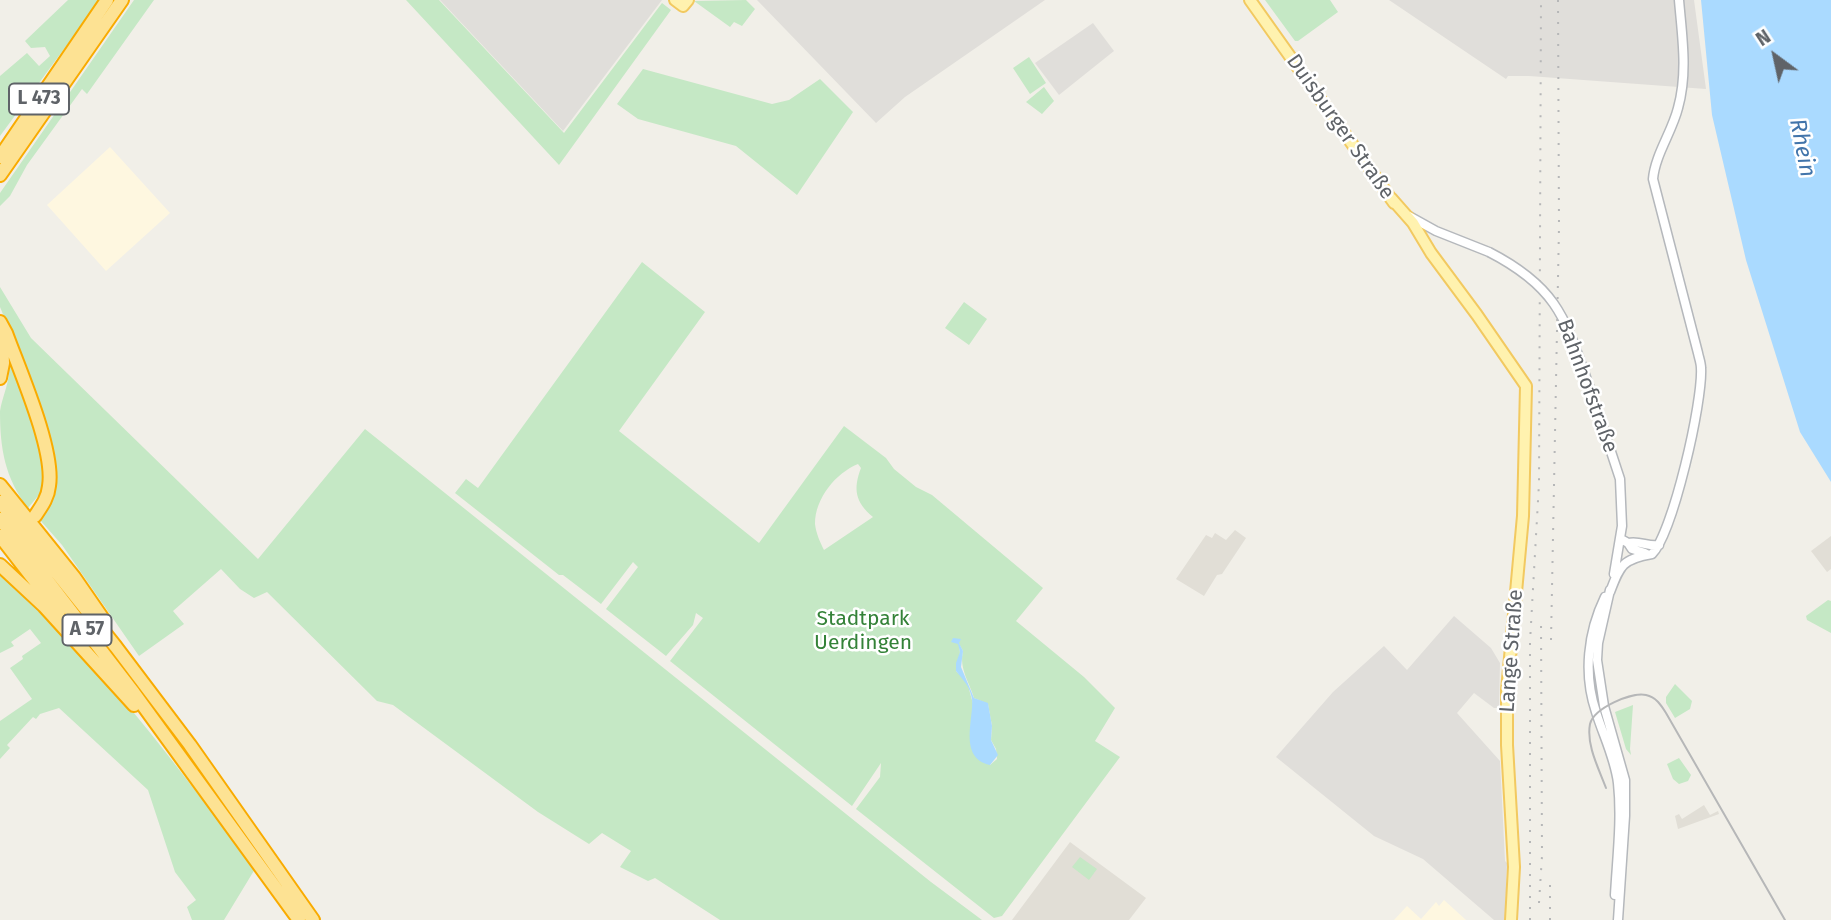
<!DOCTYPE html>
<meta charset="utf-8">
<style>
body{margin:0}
#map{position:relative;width:1831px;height:920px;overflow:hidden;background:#f1efe8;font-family:"Fira Sans",sans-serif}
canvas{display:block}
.north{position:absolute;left:1740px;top:21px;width:70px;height:70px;-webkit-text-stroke:5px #fff;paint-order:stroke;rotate:327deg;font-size:19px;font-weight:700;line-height:28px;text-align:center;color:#5f6368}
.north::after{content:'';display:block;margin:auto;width:24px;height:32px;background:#5f6368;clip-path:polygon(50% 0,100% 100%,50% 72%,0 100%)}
</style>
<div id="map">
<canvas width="1831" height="920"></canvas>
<div class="north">N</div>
</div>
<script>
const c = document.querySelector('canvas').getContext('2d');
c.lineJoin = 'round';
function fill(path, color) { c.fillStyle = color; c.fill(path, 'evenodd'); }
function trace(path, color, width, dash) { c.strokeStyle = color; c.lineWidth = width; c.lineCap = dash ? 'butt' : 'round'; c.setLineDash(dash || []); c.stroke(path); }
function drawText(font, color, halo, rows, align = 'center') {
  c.font = font + ' "Fira Sans",sans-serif'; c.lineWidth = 5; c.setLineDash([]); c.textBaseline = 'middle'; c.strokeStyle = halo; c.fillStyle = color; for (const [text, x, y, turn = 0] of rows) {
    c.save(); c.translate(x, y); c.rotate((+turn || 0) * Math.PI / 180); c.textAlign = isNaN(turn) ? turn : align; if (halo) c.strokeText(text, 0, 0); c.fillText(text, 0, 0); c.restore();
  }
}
const commercial = new Path2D(`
 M 110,147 L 170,213 L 106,271 L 47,205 Z
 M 1444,900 L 1466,920 L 1394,920 L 1407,906 L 1421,919 L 1436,902 L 1439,906 Z`);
const industrial = new Path2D(`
 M 440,0 L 662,0 L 563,131 Z
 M 757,0 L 1045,0 L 905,97 L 876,123 Z
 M 1389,0 L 1694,0 L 1706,89 L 1529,76 L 1508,76 L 1506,79 Z
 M 1093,23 L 1114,51 L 1059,95 L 1035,63 Z
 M 1454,616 L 1491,648 L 1500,663 L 1499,708 L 1494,708 L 1474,693 L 1457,713 L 1500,761 L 1505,861 L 1507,863 L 1505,920 L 1494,920 L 1423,859 L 1374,836 L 1276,757 L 1333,692 L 1384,646 L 1407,670 Z`);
const education = new Path2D(`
 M 1235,530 L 1246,538 L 1222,574 L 1217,575 L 1204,596 L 1176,579 L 1206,535 L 1212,538 L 1215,533 L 1226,540 Z
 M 1831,536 L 1831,569 L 1827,572 L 1811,551 Z
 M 1704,805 L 1710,815 L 1718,811 L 1719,814 L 1678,829 L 1675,816 L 1679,814 L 1682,819 Z
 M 1070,842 L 1146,898 L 1129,920 L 1012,920 Z`);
const green = new Path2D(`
 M 68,0 L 100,0 L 0,136 L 0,76 L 27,53 L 39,66 L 50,56 L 45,47 L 31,48 L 25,41 Z
 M 134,0 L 154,0 L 87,94 L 82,89 L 27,165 L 10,196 L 0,206 L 0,193 Z
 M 406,0 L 439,0 L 564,133 L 662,3 L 671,10 L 559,165 Z
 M 746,0 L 755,9 L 742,26 L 734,22 L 730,27 L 694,1 Z
 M 1265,0 L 1330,0 L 1338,12 L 1298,41 L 1295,41 Z
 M 1029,57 L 1046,83 L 1030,94 L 1013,68 Z
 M 643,69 L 772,104 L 789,100 L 820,79 L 853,112 L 797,195 L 736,146 L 638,119 L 617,104 Z
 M 1044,87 L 1054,101 L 1042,114 L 1026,102 Z
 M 642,262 L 705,312 L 619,431 L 759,543 L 844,426 L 886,458 L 894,469 L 916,487 L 932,495 L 1043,588 L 1016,621 L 1084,677 L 1115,708 L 1095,741 L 1120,757 L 1002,916 L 994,918 L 856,809 L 880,777 L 881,763 L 852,806 L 670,661 L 703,618 L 696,613 L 693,625 L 666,656 L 606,609 L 638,567 L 633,562 L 601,604 L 563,575 L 559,575 L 455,493 L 466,479 L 478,488 ZM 858,464 L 861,468 C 853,489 855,502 873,517 L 824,550 C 820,542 816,533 815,524 C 815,498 836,473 858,464 ZM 959,644 L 963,651 C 959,669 969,681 974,698 L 988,704 L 992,726 L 991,740 L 996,749 L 997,759 L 990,765 L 967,682 L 956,671 L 960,653 Z
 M 0,287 L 31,338 L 258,559 L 365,429 L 931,882 L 982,920 L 720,920 L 655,878 L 648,881 L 620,867 L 631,851 L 602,833 L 589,844 L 538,812 L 393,705 L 377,701 L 267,592 L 254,598 L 240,589 L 221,569 L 173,611 L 184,624 L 139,656 L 62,545 L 40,520 L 55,494 L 54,464 L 17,348 L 0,307 Z
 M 964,302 L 987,319 L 969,345 L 945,328 Z
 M 0,326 L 46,455 L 44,489 L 28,508 C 5,478 0,449 0,411 C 2,398 8,386 9,373 L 1,372 Z
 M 0,573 C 23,591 42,611 62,632 C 133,705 193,788 255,869 L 224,920 L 192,920 L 187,907 L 196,900 L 175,872 L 148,790 L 59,708 L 40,714 L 36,719 L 33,717 L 7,745 L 10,748 L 0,759 L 0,721 L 32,699 L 10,668 L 23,659 L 22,656 L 41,643 L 30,629 L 11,642 L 14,646 L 0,653 Z
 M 1828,600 L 1831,601 L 1831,633 L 1807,620 L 1806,616 Z
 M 1675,684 L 1692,701 L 1690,709 L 1675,718 L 1666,703 L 1666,697 Z
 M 1633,705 L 1630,749 L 1631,755 L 1626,749 L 1615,712 Z
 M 1679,758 L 1691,775 L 1688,781 L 1679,784 L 1673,779 L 1667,764 Z
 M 1080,857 L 1097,869 L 1089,880 L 1072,867 Z`);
const water = new Path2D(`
 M 1701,0 L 1831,0 L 1831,482 L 1800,432 L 1746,260 L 1712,115 Z
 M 953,638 L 961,639 L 959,643 L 963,651 L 961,667 L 974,698 L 988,703 L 992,726 L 991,740 L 998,755 L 990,765 C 958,758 974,719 972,699 C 970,686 963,680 956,671 L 956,663 L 960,652 L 958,644 L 951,642 Z`);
const minor = new Path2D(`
 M 1409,216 L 1436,231 L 1489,252
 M 1592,394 L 1620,479 L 1622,526 L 1614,574
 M 1621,539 L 1628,543 L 1632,549 L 1645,553
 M 1628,543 C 1639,540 1648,547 1659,545
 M 1610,590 L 1598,643 L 1597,660 L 1604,706 L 1625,780 L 1625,816 L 1618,920
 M 1610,592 C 1620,566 1622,559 1652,554 C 1673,533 1703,401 1701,368 C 1701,363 1699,358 1698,353 L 1653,179 C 1655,155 1672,132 1678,108 C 1688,72 1682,36 1679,0
 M 1605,597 C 1588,632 1583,674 1596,712 C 1603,735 1615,758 1618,783 C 1622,820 1617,858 1615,895`);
const major = new Path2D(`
 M 675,0 L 683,6 L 688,0
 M 1250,0 L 1394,203
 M 1391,198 L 1413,223 L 1431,253 L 1477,315 L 1526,386 L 1523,516 L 1507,690 L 1507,745 L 1514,867 L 1511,920`);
const highway = new Path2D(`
 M 0,157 L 107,0
 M 0,175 L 122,0
 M 0,322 L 6,333 C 19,369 55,450 49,486 C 48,498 41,507 35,516
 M 0,378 L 3,363 L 2,337
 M 0,485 L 74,577 L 103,619
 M 0,502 L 116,647 L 190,745 L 313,920
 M 0,519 L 134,693 L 299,920
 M 0,536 L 59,612
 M 0,565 L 44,606 L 134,705`);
const tram = new Path2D(`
 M 1606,788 C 1599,769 1586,745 1590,724 C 1594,708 1631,692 1646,695 C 1656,697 1661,705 1666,713 L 1785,920`);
const rail = new Path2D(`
 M 1551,640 L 1559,227 L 1558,0
 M 1539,903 L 1542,856 L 1541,619
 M 1530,920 L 1530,642 L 1539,483 L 1541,0
 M 1550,920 L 1550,878`);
const minorBridge = new Path2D(`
 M 1489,252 C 1561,289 1566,322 1592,394`);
const shields = [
 [39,99,60],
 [87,630,49]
];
const shieldNames = [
 ["L 473",39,99],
 ["A 57",87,630]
];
const streetNames = [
 ["Duisburger Straße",1340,127,55],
 ["Bahnhofstraße",1587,386,70],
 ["Lange Straße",1512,651,-86]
];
const parkNames = [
 ["Stadtpark",863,619],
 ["Uerdingen",863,643]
];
const waterNames = [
 ["Rhein",1802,148,79]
];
fill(commercial, '#fef7e0');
fill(industrial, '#e0deda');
fill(education, '#e1ded6');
fill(green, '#c5e8c5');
fill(water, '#aadaff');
trace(minor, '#b5b8bc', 11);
trace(major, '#f2c960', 14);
trace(highway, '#f9ab00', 16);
trace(minor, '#fff', 8);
trace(major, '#fff2af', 10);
trace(highway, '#fde293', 12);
trace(tram, '#b6b7b8', 2);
trace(rail, '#b6b7b8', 2, [2, 9]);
trace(minorBridge, '#b5b8bc', 11, []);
trace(minorBridge, '#fff', 8);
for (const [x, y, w] of shields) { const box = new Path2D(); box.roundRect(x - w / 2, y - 15.5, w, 31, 5); c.fillStyle = '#fff'; c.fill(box); trace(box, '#5f6368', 2); }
drawText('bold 19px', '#5f6368', null, shieldNames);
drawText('21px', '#5f6368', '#fff', streetNames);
drawText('21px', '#348238', '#fff', parkNames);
drawText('italic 23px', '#4174aa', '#fff', waterNames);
</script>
